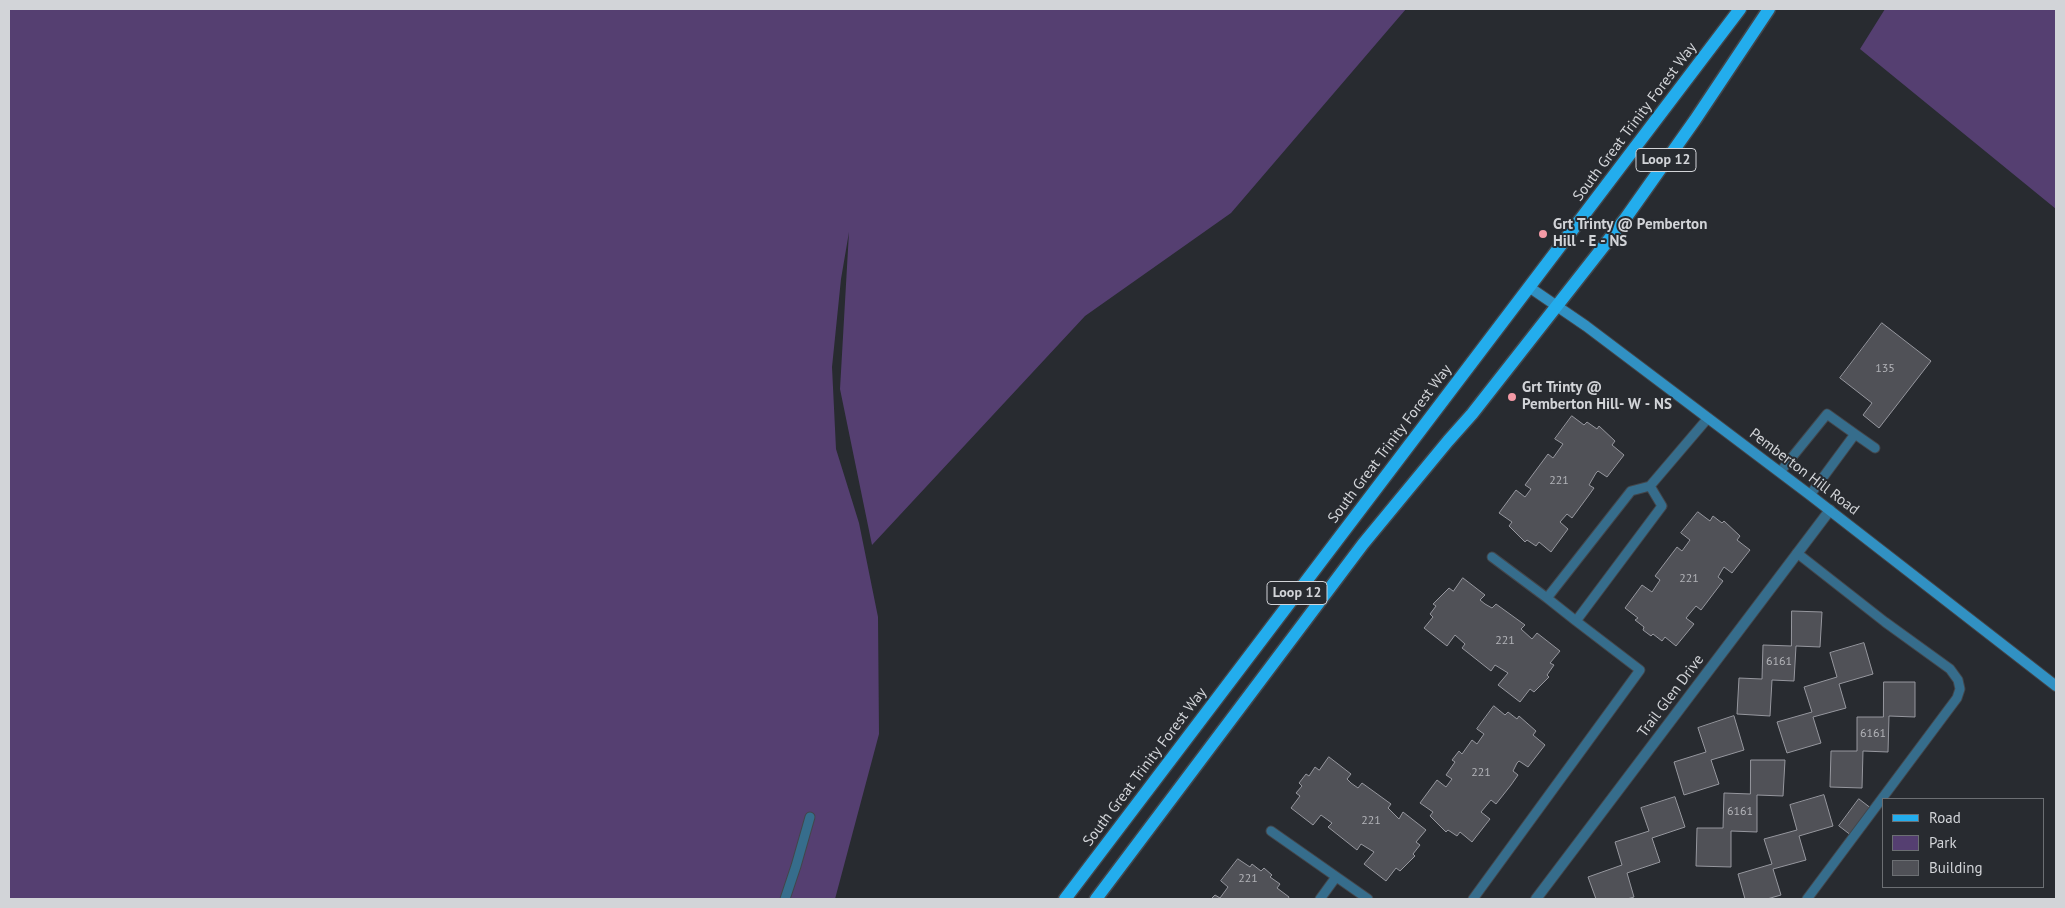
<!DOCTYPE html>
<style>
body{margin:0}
#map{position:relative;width:2065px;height:908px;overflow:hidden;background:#282b30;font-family:"PT Sans",sans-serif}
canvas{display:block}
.frame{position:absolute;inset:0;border:10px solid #d2d4d8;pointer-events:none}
.legend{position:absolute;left:1882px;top:798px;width:162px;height:90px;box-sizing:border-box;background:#282b30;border:1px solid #6c6f73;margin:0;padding:6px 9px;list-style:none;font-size:15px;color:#d2d4d8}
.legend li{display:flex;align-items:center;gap:10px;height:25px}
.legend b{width:25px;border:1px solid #6c6f73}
</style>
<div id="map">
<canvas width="2065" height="908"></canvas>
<div class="frame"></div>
<ul class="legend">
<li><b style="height:6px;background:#23aded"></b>Road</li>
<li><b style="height:14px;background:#553f71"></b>Park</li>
<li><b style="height:14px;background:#505157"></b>Building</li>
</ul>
</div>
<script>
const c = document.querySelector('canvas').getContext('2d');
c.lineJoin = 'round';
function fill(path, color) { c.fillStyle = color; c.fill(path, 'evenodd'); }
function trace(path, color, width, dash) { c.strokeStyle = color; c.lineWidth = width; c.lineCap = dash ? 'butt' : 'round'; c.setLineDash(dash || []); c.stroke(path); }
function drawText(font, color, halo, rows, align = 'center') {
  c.font = font + ' "PT Sans",sans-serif'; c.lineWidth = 4; c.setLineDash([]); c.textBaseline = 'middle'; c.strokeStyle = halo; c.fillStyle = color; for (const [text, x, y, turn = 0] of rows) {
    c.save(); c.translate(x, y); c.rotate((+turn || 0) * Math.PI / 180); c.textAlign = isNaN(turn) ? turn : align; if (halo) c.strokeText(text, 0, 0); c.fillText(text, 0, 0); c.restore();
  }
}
const green = new Path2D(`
 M 9,9 L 1406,9 L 1231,213 L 1085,316 L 872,545 L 840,389 L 849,232 L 841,279 L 832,367 L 836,449 L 859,523 L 878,617 L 879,734 L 835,899 L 9,899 Z
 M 1885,9 L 2056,9 L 2056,209 L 1860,49 Z`);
const building = new Path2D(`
 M 1882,323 L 1931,361 L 1879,428 L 1863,415 L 1872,403 L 1840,378 Z
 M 1572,416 L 1584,425 L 1587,422 L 1597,429 L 1599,426 L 1615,441 L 1612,445 L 1624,455 L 1607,477 L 1598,471 L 1596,473 L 1589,485 L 1594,488 L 1589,495 L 1572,518 L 1567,514 L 1560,522 L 1568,529 L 1551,552 L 1539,542 L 1536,546 L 1527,540 L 1525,542 L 1509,526 L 1512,522 L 1499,513 L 1516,490 L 1525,497 L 1531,489 L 1525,485 L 1548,454 L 1553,458 L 1563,444 L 1555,439 Z
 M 1698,512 L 1710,521 L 1713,516 L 1722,523 L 1724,521 L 1740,536 L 1737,540 L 1750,550 L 1732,573 L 1724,567 L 1722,570 L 1718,577 L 1723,581 L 1701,610 L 1696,606 L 1686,618 L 1694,624 L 1676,646 L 1665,637 L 1662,641 L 1653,634 L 1651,636 L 1643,630 L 1644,627 L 1635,620 L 1638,618 L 1625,608 L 1642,585 L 1652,592 L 1660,580 L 1655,576 L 1677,547 L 1682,551 L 1690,540 L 1681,533 Z
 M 1463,578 L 1485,595 L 1480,600 L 1485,604 L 1492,608 L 1496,604 L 1525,625 L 1521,629 L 1532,639 L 1537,633 L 1560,651 L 1550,663 L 1554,665 L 1547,675 L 1549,677 L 1534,692 L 1530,689 L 1520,702 L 1498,685 L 1508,673 L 1495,665 L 1491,671 L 1462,648 L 1465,644 L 1455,635 L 1447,646 L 1424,628 L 1433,617 L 1430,614 L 1436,606 L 1433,604 L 1449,588 L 1453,591 Z
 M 1792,611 L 1822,612 L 1820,647 L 1796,646 L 1794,681 L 1772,680 L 1770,716 L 1737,714 L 1739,678 L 1762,679 L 1763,645 L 1791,646 Z
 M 1864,643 L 1873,674 L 1839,684 L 1846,708 L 1813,717 L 1821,743 L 1787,753 L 1777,722 L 1812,712 L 1804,687 L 1837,677 L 1830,653 Z
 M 1884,682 L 1915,682 L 1915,717 L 1889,716 L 1888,752 L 1863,751 L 1862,788 L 1830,787 L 1831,751 L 1857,751 L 1857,717 L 1883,717 Z
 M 1494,706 L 1505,715 L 1508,712 L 1517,719 L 1519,716 L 1536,731 L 1533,735 L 1545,745 L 1528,767 L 1519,761 L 1517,763 L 1513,771 L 1518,775 L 1511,785 L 1496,804 L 1491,800 L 1481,812 L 1490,819 L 1472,842 L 1460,832 L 1457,836 L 1448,830 L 1446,832 L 1430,816 L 1433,812 L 1420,803 L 1437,780 L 1446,787 L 1452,779 L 1446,775 L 1455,762 L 1452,760 L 1459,751 L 1462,754 L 1472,740 L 1477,744 L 1484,734 L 1477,729 Z
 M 1734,716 L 1744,750 L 1711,760 L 1719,784 L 1684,795 L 1674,762 L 1706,752 L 1698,728 Z
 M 1329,757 L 1351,774 L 1347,779 L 1351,783 L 1358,788 L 1362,783 L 1391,804 L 1388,808 L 1399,819 L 1403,812 L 1426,830 L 1416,842 L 1420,845 L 1413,854 L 1415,856 L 1400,871 L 1396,868 L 1386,881 L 1364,864 L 1374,852 L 1361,844 L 1357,850 L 1328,827 L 1332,823 L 1321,815 L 1313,825 L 1291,808 L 1300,796 L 1296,793 L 1302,786 L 1299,783 L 1306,774 L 1309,776 L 1315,767 L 1319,770 Z
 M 1751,760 L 1785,760 L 1783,796 L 1757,795 L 1757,832 L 1731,831 L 1731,867 L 1696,866 L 1697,828 L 1723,828 L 1724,793 L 1750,794 Z
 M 1824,795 L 1833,826 L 1799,836 L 1806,860 L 1773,869 L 1781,895 L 1767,899 L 1745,899 L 1738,874 L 1772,864 L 1764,839 L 1797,830 L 1790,805 Z
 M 1675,797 L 1685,827 L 1652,838 L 1660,862 L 1627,873 L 1634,897 L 1627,899 L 1594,899 L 1596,899 L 1588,877 L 1622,865 L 1615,842 L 1649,831 L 1641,808 Z
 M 1859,799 L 1872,809 L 1852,836 L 1839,826 Z
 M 1238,859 L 1250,867 L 1252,864 L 1261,871 L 1264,868 L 1272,875 L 1270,877 L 1280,884 L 1277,888 L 1289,897 L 1288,899 L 1211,899 L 1215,895 L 1220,898 L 1228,887 L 1221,881 Z`);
const lane = new Path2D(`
 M 1780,472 L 1827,414 L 1855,434
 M 1810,495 L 1855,434 L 1875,448
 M 1797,553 L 1885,622 L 1950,669 L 1958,680 L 1960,689 L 1957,698 L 1807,899
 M 1492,557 L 1547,598
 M 1576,621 L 1547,598 L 1631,491 L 1650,486
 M 1271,831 L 1368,899
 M 785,899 L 796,866 L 810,817
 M 1320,899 L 1336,877
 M 1473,899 L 1640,670 L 1576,621 L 1662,506 L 1650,486 L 1708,418`);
const street = new Path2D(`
 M 1536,899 L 1830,510`);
const secondary = new Path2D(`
 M 1529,287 L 1586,326 L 1810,495 L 2056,686`);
const primary = new Path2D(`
 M 1065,899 L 1740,9
 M 1096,899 L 1363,544 L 1448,441 L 1472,414 L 1625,219 L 1695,120 L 1769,9`);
const markers = [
 [1543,234,5,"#f49aa6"],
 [1512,397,5,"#f49aa6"]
];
const numberNames = [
 ["135",1885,369],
 ["221",1559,481],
 ["221",1689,579],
 ["221",1505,641],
 ["6161",1779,662],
 ["6161",1873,734],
 ["221",1481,773],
 ["6161",1740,812],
 ["221",1371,821],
 ["221",1248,879]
];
const shields = [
 [1666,160,60],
 [1297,593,60]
];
const shieldNames = [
 ["Loop 12",1666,160],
 ["Loop 12",1297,593]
];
const streetNames = [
 ["South Great Trinity Forest Way",1635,122,-53],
 ["South Great Trinity Forest Way",1390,444,-53],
 ["Pemberton Hill Road",1804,472,37],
 ["Trail Glen Drive",1671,696,-53],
 ["South Great Trinity Forest Way",1145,767,-53]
];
const poiNames = [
 ["Grt Trinty @ Pemberton",1553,225],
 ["Hill - E - NS",1553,242],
 ["Grt Trinty @",1522,388],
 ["Pemberton Hill- W - NS",1522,405]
];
fill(green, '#553f71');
fill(building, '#505157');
trace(building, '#96979e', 1);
trace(lane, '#43464b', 11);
trace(street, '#43464b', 12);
trace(secondary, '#43464b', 12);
trace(primary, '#43464b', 15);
trace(lane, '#366d8c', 9);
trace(street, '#366d8c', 10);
trace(secondary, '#3191c3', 10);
trace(primary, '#23aded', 12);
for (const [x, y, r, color] of markers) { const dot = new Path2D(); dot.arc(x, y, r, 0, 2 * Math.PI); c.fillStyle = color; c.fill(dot); trace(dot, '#282b30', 2); }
drawText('12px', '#b2b3b8', null, numberNames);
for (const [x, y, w] of shields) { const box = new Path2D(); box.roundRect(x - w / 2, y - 11.5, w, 23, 4); c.fillStyle = '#282b30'; c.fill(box); trace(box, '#d2d4d8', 1); }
drawText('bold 14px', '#d2d4d8', null, shieldNames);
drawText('15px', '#d2d4d8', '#282b30', streetNames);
drawText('bold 15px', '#d2d4d8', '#282b30', poiNames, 'left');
</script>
